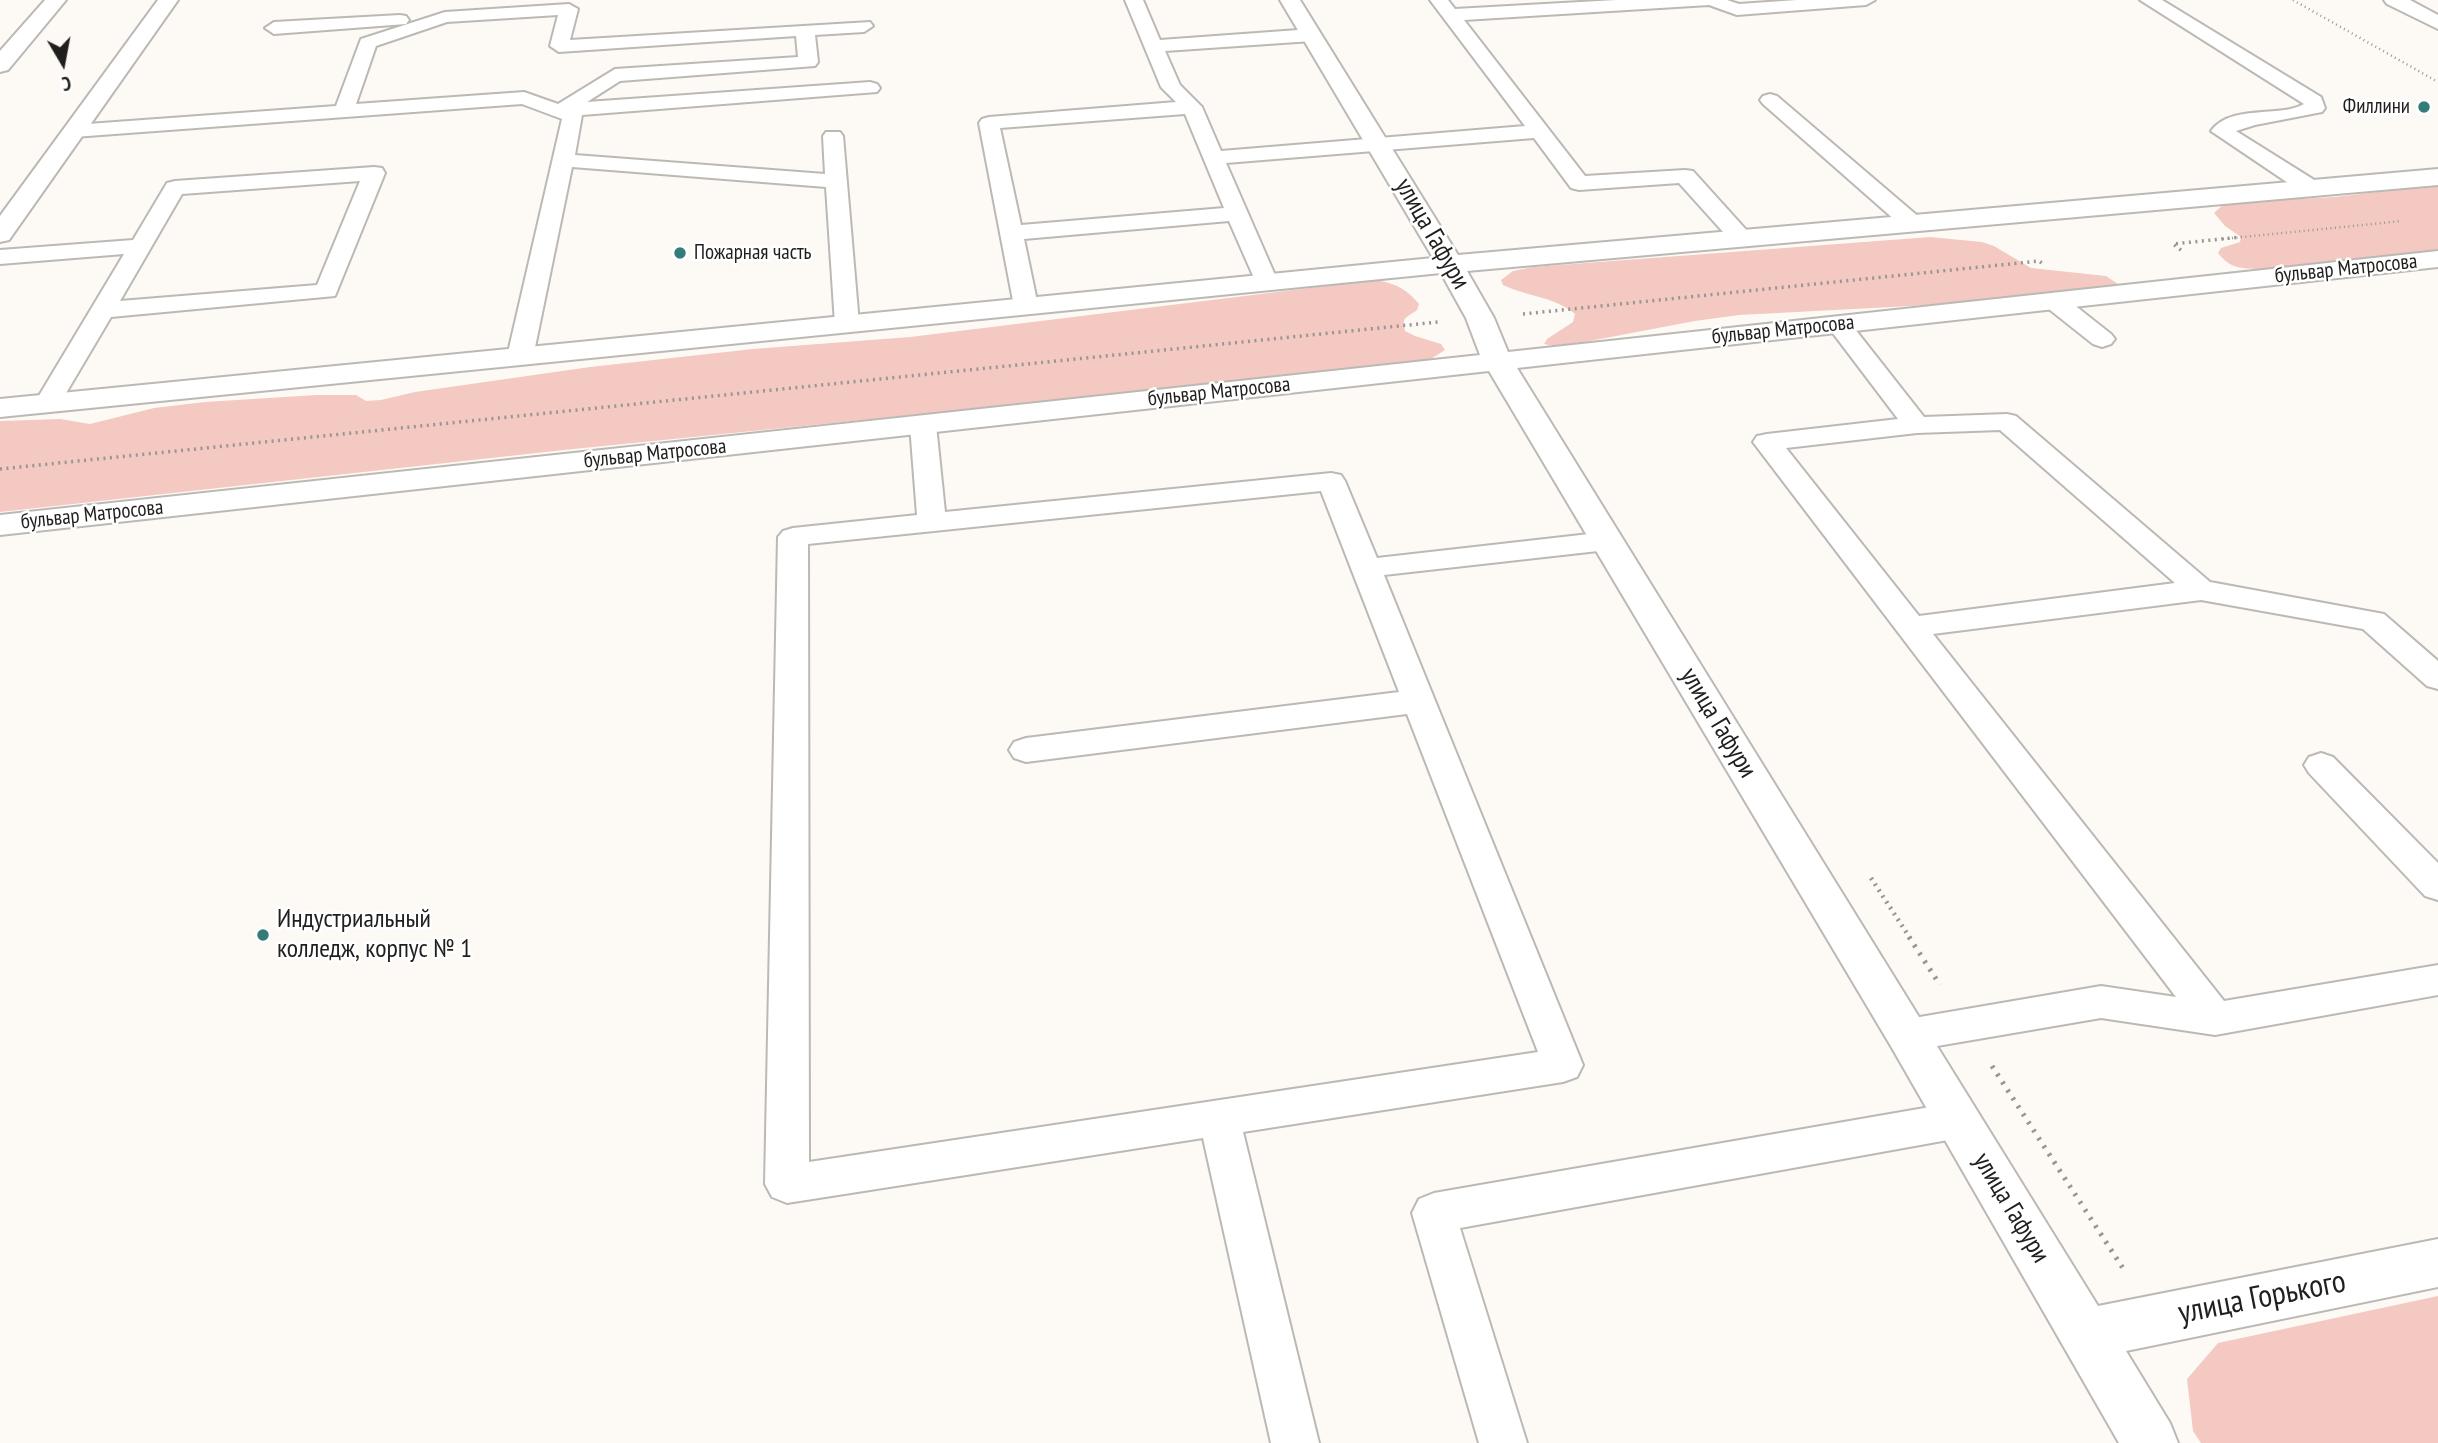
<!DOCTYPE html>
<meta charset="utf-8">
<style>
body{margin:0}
#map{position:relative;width:2438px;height:1443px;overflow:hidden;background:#fdfaf6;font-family:"PT Sans Narrow",sans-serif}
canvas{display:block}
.north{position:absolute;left:28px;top:28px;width:70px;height:70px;-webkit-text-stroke:5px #fff;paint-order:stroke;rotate:170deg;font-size:19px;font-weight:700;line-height:28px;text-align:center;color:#201f1d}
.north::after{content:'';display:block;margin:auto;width:24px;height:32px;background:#201f1d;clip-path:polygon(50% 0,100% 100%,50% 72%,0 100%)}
</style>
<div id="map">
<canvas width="2438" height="1443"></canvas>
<div class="north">С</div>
</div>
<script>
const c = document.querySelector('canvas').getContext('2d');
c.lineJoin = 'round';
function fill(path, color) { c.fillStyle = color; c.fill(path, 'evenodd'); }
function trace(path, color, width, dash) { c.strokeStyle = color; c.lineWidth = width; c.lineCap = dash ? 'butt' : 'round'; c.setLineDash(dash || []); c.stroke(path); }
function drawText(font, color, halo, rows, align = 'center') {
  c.font = font + ' "PT Sans Narrow",sans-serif'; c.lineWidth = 5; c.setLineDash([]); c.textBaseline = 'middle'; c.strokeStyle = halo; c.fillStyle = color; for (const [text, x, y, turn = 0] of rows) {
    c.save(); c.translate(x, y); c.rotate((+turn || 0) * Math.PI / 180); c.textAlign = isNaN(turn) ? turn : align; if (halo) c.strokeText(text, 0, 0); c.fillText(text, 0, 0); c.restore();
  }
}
const green = new Path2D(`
 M 2438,185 L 2438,251 L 2256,269 C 2239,268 2230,268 2218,253 L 2221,248 L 2240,242 L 2241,237 L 2225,226 L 2214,213 L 2225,203 L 2335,197 Z
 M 1930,237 L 1982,242 L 1994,246 L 2031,268 L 2106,276 L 2121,286 L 2007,301 L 1739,315 L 1695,321 L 1558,347 L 1544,344 L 1547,339 L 1573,322 L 1575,314 C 1553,296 1528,297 1503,285 L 1501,280 L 1513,271 L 1533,267 Z
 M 1375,280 C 1394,283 1406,288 1419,304 L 1417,310 C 1407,318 1401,316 1405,331 L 1415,336 L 1441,344 L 1445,350 L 1429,360 L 1370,369 L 564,450 L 0,512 L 0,421 L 60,419 L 90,424 L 154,408 L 205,402 L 316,395 L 356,395 L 366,401 L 381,400 L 415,392 L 590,367 L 753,349 L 910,337 Z
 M 2438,1296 L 2438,1443 L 2201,1443 L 2193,1431 L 2187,1379 L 2218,1343 Z`);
const pathFar3 = new Path2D(`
 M 2293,0 L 2438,82
 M 2223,239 L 2402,221`);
const pathFar2 = new Path2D(`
 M 2181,250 L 2173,244 L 2241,237
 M 1523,314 L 2039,261 L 2043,264
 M 0,469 L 1438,322`);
const pathFar1 = new Path2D(`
 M 1871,878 L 1910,938`);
const path = new Path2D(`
 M 1909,937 L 1940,985
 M 1992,1066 L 2126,1273`);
const lane = new Path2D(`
 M 1125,0 L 1143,0 L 1160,40 L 1312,29 L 1321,35 L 1312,41 L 1165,51 L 1180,85 L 1202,107 L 1221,151 L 1525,126 L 1430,0 L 1448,0 L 1455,9 L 1616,0 L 1727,0 L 1739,4 L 1797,0 L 1875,0 L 1866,5 L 1737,15 L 1709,5 L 1464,20 L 1585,176 L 1685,170 L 1693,171 L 1749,233 L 1752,238 L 1749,243 L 1733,243 L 1679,183 L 1579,190 L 1571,188 L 1534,138 L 1226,163 L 1278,282 L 1274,287 L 1258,287 L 1229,221 L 1024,239 L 1038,306 L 1035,311 L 1026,313 L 1017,311 L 1014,306 L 979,123 L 982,119 L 989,117 L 1176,102 L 1161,87 ZM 1185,114 L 1224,208 L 1021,225 L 1000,128 Z
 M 2140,0 L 2162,0 L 2321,97 L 2325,108 L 2322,112 L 2255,125 L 2236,131 L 2319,183 L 2322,188 L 2319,193 L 2303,193 L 2211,131 C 2230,104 2280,118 2304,104 Z
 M 569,4 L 578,9 L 570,40 L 870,22 L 873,26 L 864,32 L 815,35 L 818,62 L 815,66 L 620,81 L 587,102 L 870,82 L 877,84 L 880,88 L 877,92 L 582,115 L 575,155 L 825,174 L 823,136 L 826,132 L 840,132 L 843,136 L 859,324 L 856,329 L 847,331 L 838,329 L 835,324 L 826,187 L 572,167 L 533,357 L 529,362 L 520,365 L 511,362 L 507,357 L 562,119 L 522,104 L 74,137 L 67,135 L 64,131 L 67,127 L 74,125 L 336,106 L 361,39 L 445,12 ZM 558,15 L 550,46 L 559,52 L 796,36 L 798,57 L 615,69 L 558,104 L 524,92 L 356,104 L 376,46 L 447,22 Z
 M 400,15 L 406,16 L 409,20 L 406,24 L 274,34 L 265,28 L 274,22 Z
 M 1770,94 L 1777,96 L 1920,218 L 1923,223 L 1920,228 L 1904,228 L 1763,104 L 1760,100 L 1763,96 Z
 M 374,167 L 382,168 L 385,173 L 335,296 L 111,317 L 56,410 L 47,412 L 38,410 L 34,404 L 124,254 L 0,264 L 0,250 L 133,240 L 167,183 L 175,181 ZM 360,181 L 317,285 L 120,301 L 182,194 Z
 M 2054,294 L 2063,296 L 2111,334 L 2115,339 L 2111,344 L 2102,347 L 2093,344 L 2045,306 L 2042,301 L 2045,296 Z
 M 1838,317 L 1847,319 L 1924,417 L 2007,414 L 2016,416 L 2210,582 L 2384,614 L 2438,661 L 2438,689 L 2427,686 L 2363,629 L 2201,600 L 1933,634 L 2224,1001 L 2438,965 L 2438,995 L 2215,1035 L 2101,1018 L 1908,1051 L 1894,1047 L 1888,1035 L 1894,1023 L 1908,1019 L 2101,986 L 2176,997 L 1753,442 L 1757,436 L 1767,434 L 1898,419 L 1826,324 L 1829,319 ZM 2000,430 L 2175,583 L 1919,616 L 1786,448 L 1917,433 Z
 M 923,417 L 933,419 L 936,425 L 945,512 L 1331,473 L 1341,475 L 1345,481 L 1377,558 L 1607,532 L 1617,535 L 1622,541 L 1617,547 L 1607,550 L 1384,575 L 1583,1065 L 1577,1077 L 1563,1082 L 1243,1132 L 1319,1443 L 1271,1443 L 1203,1138 L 787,1203 L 772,1197 L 765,1184 L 778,537 L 783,531 L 793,528 L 917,515 L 910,425 L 913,419 ZM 1321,491 L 1399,692 L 1026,738 L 1014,742 L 1009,750 L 1014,758 L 1026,762 L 1407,714 L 1538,1052 L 809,1162 L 808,544 Z
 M 2321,753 L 2333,757 L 2438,863 L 2438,900 L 2425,896 L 2309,773 L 2304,765 L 2309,757 Z
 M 1959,1102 L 1974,1107 L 1980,1120 L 1974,1133 L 1959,1138 L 1460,1228 L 1527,1443 L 1479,1443 L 1412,1213 L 1419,1199 L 1434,1193 Z`);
const street = new Path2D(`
 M 45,0 L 66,0 L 8,70 L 0,72 L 0,51 Z
 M 158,0 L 178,0 L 9,240 L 0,242 L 0,216 Z
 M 1280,0 L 1300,0 L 1458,255 L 2438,169 L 2438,185 L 1467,271 L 1494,318 L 1508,352 L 2438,251 L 2438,267 L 1517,368 L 2098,1306 L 2438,1239 L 2438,1287 L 2126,1351 L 2170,1423 L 2178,1443 L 2119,1443 L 1892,1048 L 1489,371 L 0,535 L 0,515 L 1480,355 L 1466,318 L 1441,273 L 0,417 L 0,399 L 1433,258 Z`);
const secondary = new Path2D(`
 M 2384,0 L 2410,0 L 2438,15 L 2438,29 L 2387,4 Z`);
const markers = [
 [2424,107,7,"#337c7a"],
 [680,253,7,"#337c7a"],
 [263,935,7,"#337c7a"]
];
const farPoinames = [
 ["Филлини",2410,107],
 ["Пожарная часть",694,253,"left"]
];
const farStreetnames = [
 ["бульвар Матросова",2346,269,-6],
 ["бульвар Матросова",1783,330,-6],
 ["бульвар Матросова",1219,392,-6],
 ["бульвар Матросова",655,454,-6],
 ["бульвар Матросова",92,515,-6]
];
const streetNames = [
 ["улица Гафури",1432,234,60],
 ["улица Гафури",1718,723,59],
 ["улица Гафури",2011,1208,59]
];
const poiNames = [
 ["Индустриальный",277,920],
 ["колледж, корпус № 1",277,950]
];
const nearStreetnames = [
 ["улица Горького",2262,1298,-11]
];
fill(green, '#f4c9c2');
trace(lane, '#bcb9b5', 4);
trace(street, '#bcb9b5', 4);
trace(secondary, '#bcb9b5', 4);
trace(pathFar3, '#989693', 2.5, [1, 3.5]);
trace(pathFar2, '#989693', 3.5, [2, 4.5]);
trace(pathFar1, '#989693', 4.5, [2, 5]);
trace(path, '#989693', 5, [2.5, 7]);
fill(lane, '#fff');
fill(street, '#fff');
fill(secondary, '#fff');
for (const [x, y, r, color] of markers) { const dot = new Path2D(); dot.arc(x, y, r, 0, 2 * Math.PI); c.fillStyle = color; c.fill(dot); trace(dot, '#fff', 2.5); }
drawText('21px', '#201f1d', '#fff', farPoinames, 'right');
drawText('21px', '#201f1d', '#fff', farStreetnames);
drawText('26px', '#201f1d', '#fff', streetNames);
drawText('26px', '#201f1d', '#fff', poiNames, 'left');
drawText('32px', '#201f1d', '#fff', nearStreetnames);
</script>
